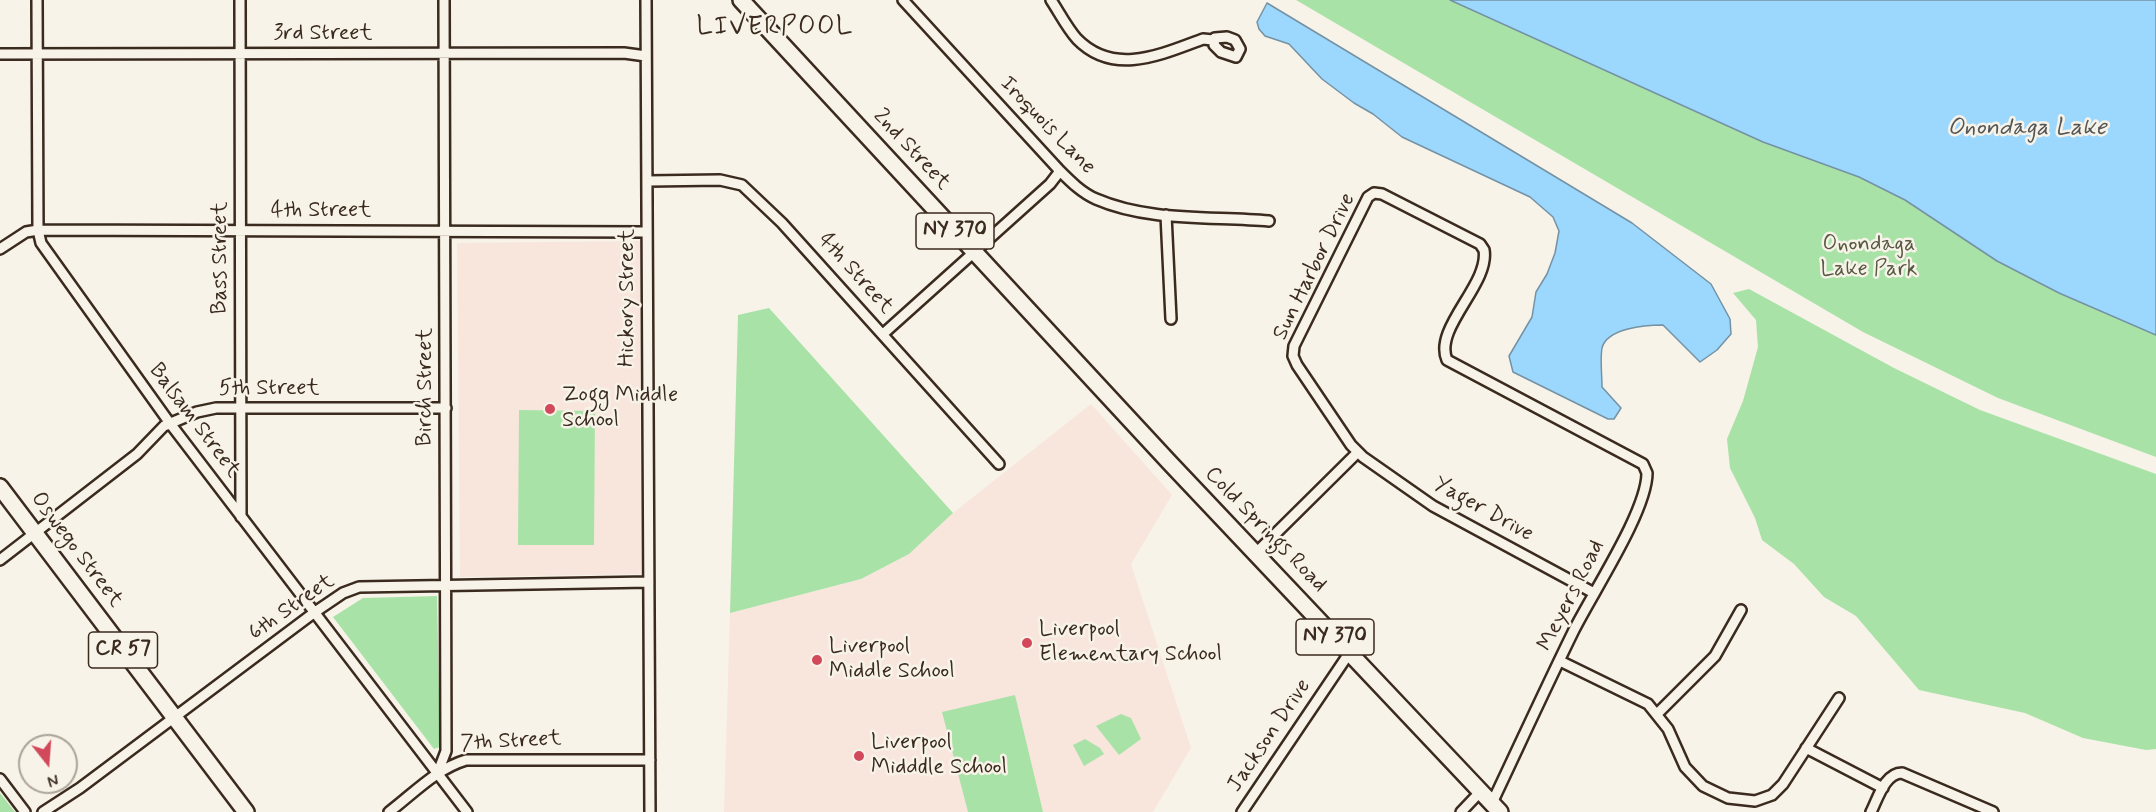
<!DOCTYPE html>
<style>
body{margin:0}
#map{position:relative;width:2156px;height:812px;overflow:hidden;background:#f7f3e8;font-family:Mynerve,sans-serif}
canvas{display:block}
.north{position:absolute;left:18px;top:734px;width:60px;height:60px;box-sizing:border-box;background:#f7f3e8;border:2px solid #aca397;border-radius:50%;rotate:163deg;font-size:16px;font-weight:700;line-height:24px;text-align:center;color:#3b2a1e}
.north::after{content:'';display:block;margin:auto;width:21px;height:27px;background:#d1495b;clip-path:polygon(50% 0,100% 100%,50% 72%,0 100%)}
</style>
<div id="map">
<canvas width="2156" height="812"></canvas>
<div class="north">N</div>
</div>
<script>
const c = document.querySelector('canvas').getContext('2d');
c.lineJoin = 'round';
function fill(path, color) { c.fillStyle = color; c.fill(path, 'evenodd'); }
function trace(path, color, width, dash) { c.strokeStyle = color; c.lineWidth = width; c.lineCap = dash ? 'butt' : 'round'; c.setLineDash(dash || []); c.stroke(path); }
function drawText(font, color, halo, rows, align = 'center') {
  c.font = font + ' Mynerve,sans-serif'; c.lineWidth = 5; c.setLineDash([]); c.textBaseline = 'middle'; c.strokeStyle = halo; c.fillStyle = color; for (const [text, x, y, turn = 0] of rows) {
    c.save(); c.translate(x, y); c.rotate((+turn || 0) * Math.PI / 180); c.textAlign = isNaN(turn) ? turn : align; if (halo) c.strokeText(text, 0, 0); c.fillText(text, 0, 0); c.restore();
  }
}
const built = new Path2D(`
 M 640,241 L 641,574 L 460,577 L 457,243 Z
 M 1091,404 L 1172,495 L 1131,564 L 1191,748 L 1153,812 L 724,812 L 730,613 L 861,579 L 909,554 L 953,513 Z`);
const green = new Path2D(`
 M 1296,0 L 1450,0 L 1763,142 L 1859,177 L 1905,200 L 1997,261 L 2059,293 L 2156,335 L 2156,457 L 1998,398 L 1863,332 Z
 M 1749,289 L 1894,368 L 1980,410 L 2156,474 L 2156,749 L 2146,750 L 2083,738 L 2025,713 L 1919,690 L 1856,616 L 1824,597 L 1794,564 L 1762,540 L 1755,518 L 1730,468 L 1727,439 L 1743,401 L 1758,347 L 1756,320 L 1733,293 Z
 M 769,308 L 953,513 L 909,554 L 861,579 L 730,613 L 738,315 Z
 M 519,410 L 595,411 L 594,545 L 518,545 Z
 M 437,596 L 440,747 L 434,749 L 333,617 L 363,598 Z
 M 1015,695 L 1043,812 L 968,812 L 942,712 Z
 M 1121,714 L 1131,718 L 1141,739 L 1119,755 L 1096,726 Z
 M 1085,739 L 1100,748 L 1104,754 L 1084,766 L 1073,745 Z
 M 0,793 L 15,812 L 0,812 Z`);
const water = new Path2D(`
 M 1450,0 L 2156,0 L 2156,335 L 2059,293 L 1997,261 L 1905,200 L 1859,177 L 1763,142 Z
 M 1267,3 L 1632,223 L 1711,284 L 1730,319 L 1731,334 L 1717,350 L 1700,362 L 1663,325 C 1646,325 1607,328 1602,348 C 1600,360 1602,375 1602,387 L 1621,408 L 1614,419 L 1608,419 L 1513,372 L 1509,356 L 1532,317 L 1536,292 L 1547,274 L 1555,253 L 1559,231 L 1553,217 L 1530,197 L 1402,137 L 1373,114 L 1354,103 L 1322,79 L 1289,44 L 1265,36 L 1259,29 L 1257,22 Z`);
const minor = new Path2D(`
 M 37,0 L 38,230 L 41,243 L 169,422 L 467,812
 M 240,0 L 241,517
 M 646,0 L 650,812
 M 903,0 L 1060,171 C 1071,182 1082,193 1096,199 C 1149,222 1212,216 1269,221
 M 1051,0 C 1059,12 1067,28 1077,39 C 1114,77 1162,54 1203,39 L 1213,40
 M 1227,37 L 1235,40 L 1240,49 L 1236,57 L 1221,52 L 1214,45 L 1215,38 Z
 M 0,54 L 624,53 L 646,56
 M 648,181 L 720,180 L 742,185 L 782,223 L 999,464
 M 1166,215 L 1171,319
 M 0,249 L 26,232 L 38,230 L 647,232
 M 883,334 L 1050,184 L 1060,171
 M 1256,553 L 1358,452
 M 0,560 L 137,454 L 164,426 L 197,412 L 216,408 L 446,408
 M 1560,661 L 1648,704 L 1668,729 L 1685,767 L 1703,786 L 1728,798 L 1755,801 L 1772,795 L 1783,784 L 1839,698
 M 1658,713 L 1715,656 L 1741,610
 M 1806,748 L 1883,788
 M 438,772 L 446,751 L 444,0
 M 0,779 L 25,812
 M 1492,803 C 1519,746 1546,687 1574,630 C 1593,592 1647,511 1647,473 L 1643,464 L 1447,360 C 1433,328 1490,284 1484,250 L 1480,244 L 1382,194 L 1374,193 L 1368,197 L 1294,346 L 1293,356 L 1297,365 L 1351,445 L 1363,457 L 1433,506 L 1594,593
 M 43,812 L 80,788 L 315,612 L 343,593 L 359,587 L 649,582
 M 389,812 C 414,793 436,769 466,760 L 650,760
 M 1242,812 L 1350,652
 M 1461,812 L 1481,791
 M 1871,812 C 1878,798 1885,773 1902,773 L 1993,812`);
const primary = new Path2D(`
 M 741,0 L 1169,462 L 1500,812
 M 0,487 L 246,812`);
const markers = [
 [550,409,6,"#d1495b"],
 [1027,643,6,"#d1495b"],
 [817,660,6,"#d1495b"],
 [859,756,6,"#d1495b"]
];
const shields = [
 [955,231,78],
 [1335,637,78],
 [123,650,69]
];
const shieldNames = [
 ["NY 370",955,231],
 ["NY 370",1335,637],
 ["CR 57",123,650]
];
const streetNames = [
 ["3rd Street",323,34],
 ["Iroquois Lane",1047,126,46],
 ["2nd Street",911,150,47],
 ["4th Street",321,211],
 ["Bass Street",221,258,-90],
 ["Sun Harbor Drive",1315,267,-64],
 ["4th Street",855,274,48],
 ["Hickory Street",628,298,-90],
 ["Birch Street",426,387,-90],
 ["5th Street",269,389],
 ["Balsam Street",194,421,53],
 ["Yager Drive",1483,510,29],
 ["Cold Springs Road",1265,530,46],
 ["Oswego Street",76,550,53],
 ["Meyers Road",1572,596,-63],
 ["6th Street",292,608,-35],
 ["Jackson Drive",1270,736,-56],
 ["7th Street",511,742,-3]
];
const parkNames = [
 ["Onondaga",1869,245],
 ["Lake Park",1869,270]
];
const poiNames = [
 ["Zogg Middle",562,396],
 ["School",562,421],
 ["Liverpool",1039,630],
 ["Elementary School",1039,655],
 ["Liverpool",829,647],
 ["Middle School",829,672],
 ["Liverpool",871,743],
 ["Midddle School",871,768]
];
const waterNames = [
 ["Onondaga Lake",2027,129]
];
const quarterNames = [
 ["LIVERPOOL",775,29]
];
fill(built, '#f8e6dd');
fill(green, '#a8e2a7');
fill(water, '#9cd7fd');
trace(water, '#7592a4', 1.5);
trace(minor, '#3b2a1e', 14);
trace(primary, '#3b2a1e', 20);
trace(minor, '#f7f3e8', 9);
trace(primary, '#f7f3e8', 15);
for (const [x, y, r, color] of markers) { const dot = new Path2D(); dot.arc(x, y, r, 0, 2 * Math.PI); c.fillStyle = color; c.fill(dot); trace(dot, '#f7f3e8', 2); }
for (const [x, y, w] of shields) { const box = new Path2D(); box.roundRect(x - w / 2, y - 18, w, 36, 4.5); c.fillStyle = '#f7f3e8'; c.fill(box); trace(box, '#3b2a1e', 1.5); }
drawText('bold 21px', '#3b2a1e', null, shieldNames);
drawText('22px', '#3b2a1e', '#f7f3e8', streetNames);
drawText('22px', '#565840', '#f7f3e8', parkNames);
drawText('22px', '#3b2a1e', '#f7f3e8', poiNames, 'left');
drawText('italic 24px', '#535556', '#f7f3e8', waterNames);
c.letterSpacing = '1.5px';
drawText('26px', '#3b2a1e', '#f7f3e8', quarterNames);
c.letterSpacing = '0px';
</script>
